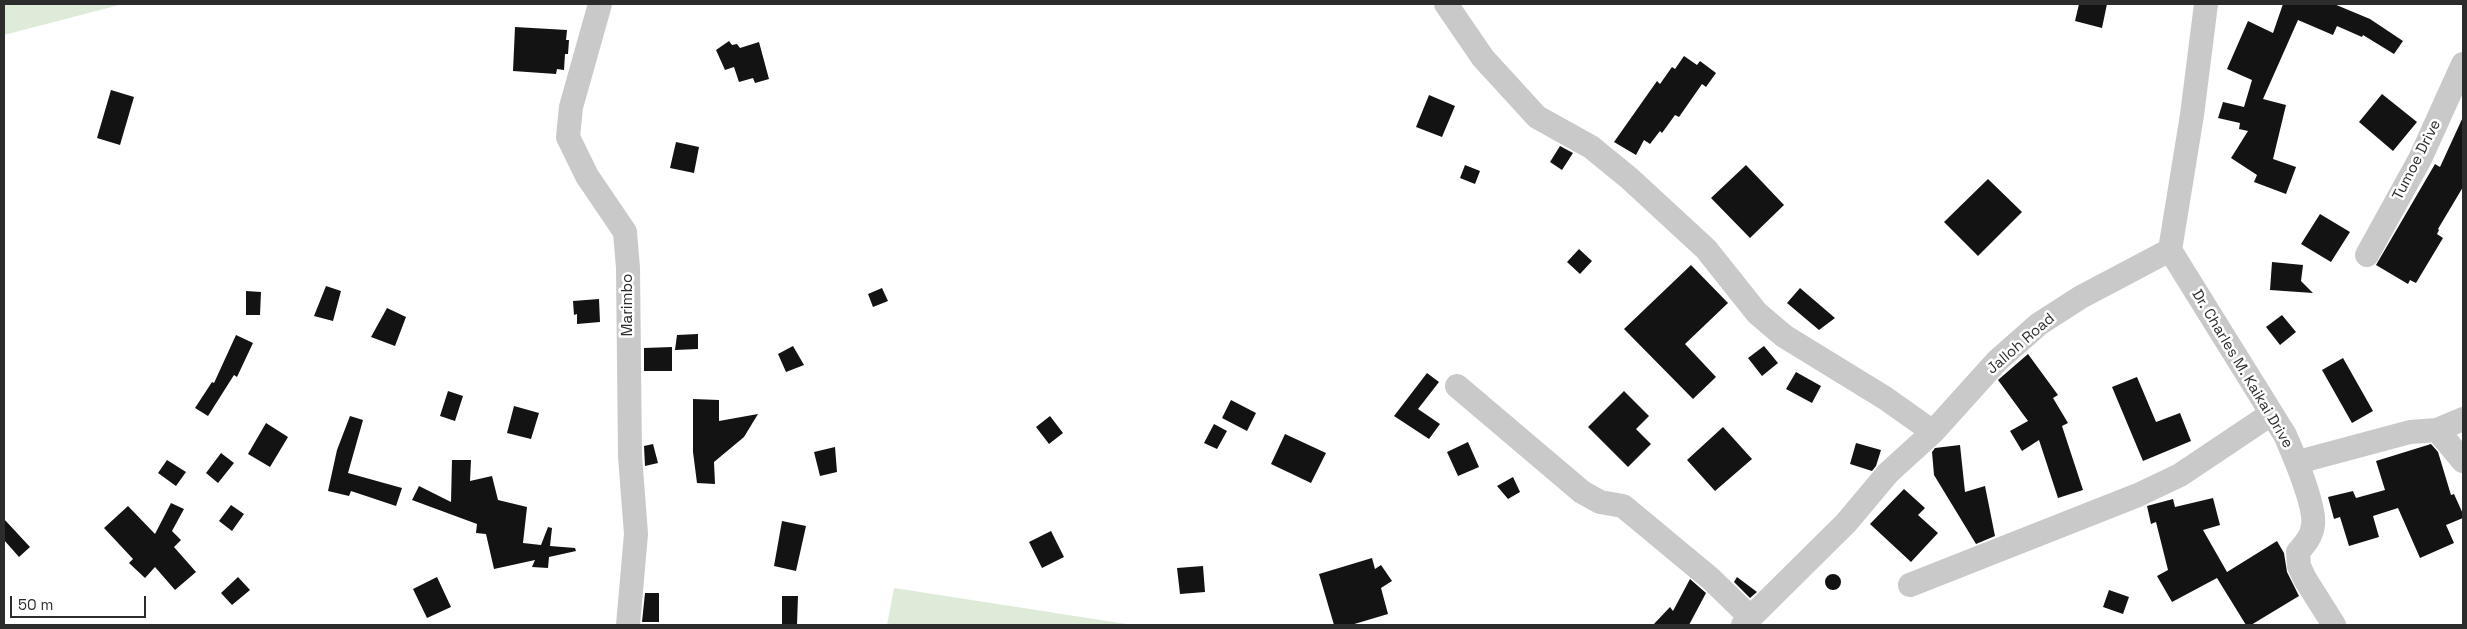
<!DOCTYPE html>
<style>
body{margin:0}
#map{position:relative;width:2467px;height:629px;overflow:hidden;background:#fff;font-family:"Space Grotesk",sans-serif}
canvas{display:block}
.frame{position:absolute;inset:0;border:5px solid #2c2c2c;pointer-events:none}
.scale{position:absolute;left:10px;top:596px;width:136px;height:22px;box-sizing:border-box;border:2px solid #2c2c2c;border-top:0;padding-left:6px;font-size:15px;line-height:18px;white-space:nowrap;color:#2c2c2c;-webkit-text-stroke:4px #fff;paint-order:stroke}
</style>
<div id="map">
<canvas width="2467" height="629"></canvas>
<div class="frame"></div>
<div class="scale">50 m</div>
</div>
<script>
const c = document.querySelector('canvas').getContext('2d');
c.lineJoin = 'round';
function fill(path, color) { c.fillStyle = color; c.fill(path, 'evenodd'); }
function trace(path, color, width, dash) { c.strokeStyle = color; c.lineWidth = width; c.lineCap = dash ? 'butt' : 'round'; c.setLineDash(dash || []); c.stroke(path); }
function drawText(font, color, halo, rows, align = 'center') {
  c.font = font + ' "Space Grotesk",sans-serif'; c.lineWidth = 5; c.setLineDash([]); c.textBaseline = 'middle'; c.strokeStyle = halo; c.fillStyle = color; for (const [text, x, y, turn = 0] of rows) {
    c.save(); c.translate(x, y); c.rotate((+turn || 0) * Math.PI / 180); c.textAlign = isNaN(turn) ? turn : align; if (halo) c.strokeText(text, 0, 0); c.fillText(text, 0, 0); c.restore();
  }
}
const green = new Path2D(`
 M 4,4 L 123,4 L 4,35 Z
 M 894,588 L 1133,625 L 887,625 Z`);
const building = new Path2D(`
 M 2079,4 L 2107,4 L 2102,28 L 2075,21 Z
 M 2283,4 L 2334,4 L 2370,19 L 2403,41 L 2394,54 L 2363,35 L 2362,37 L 2337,26 L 2333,35 L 2298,20 L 2263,99 L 2286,105 L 2273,159 L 2296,167 L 2286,194 L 2254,182 L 2257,175 L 2231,158 L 2248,131 L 2239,129 L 2240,123 L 2218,118 L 2223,102 L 2244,107 L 2252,80 L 2227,69 L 2248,21 L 2273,33 Z
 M 515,27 L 567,30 L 566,40 L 569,40 L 568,54 L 565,54 L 564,70 L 557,69 L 556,74 L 513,71 Z
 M 729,41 L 732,45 L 737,44 L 740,48 L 759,42 L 769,79 L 755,83 L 753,78 L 739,82 L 734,67 L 725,70 L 716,50 Z
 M 1684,56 L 1697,65 L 1700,61 L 1716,73 L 1706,87 L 1702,84 L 1679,117 L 1675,115 L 1662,133 L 1660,131 L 1650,144 L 1644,140 L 1636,155 L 1614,142 L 1657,81 L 1660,84 L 1672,67 L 1675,69 Z
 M 111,90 L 134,97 L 120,145 L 97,138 Z
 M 2382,94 L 2417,122 L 2393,151 L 2359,122 Z
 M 1429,95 L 1455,106 L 1442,137 L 1416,127 Z
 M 2463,117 L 2463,187 L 2438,229 L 2439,230 L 2437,234 L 2443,238 L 2416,283 L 2410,280 L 2408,284 L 2376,265 L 2435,164 L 2440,167 Z
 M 676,142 L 699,147 L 694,173 L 670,168 Z
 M 1560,146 L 1573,153 L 1562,170 L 1550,162 Z
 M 1465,165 L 1480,171 L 1475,184 L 1460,178 Z
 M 1746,165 L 1784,205 L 1750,238 L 1711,198 Z
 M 1988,179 L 2022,212 L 1978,256 L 1944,222 Z
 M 2320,214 L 2350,232 L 2331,262 L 2301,244 Z
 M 1579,249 L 1592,261 L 1580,274 L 1567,262 Z
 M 2272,262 L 2303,265 L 2301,281 L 2313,293 L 2270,290 Z
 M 1691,265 L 1728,303 L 1685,344 L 1716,377 L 1693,399 L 1624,329 Z
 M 326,286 L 341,291 L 333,321 L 314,316 Z
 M 882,288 L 888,301 L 873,307 L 868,294 Z
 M 1800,288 L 1835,318 L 1819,330 L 1787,303 Z
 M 246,291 L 261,292 L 260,315 L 246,315 Z
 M 599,299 L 600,322 L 577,324 L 577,314 L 574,315 L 573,301 Z
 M 387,308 L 406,317 L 395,346 L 371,337 Z
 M 2282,315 L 2296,332 L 2280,345 L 2266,327 Z
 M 698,334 L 698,349 L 675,350 L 677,335 Z
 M 236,335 L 253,343 L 237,377 L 234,375 L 208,416 L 195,408 L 212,382 L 214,383 Z
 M 793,346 L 804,365 L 786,372 L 778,354 Z
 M 1764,346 L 1778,363 L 1762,376 L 1748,358 Z
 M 672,347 L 672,371 L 644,371 L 644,348 Z
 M 2028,354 L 2058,395 L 2053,398 L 2068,423 L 2062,426 L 2083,490 L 2058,498 L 2039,440 L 2022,451 L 2010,431 L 2028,421 L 1998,380 Z
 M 2343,358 L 2373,411 L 2352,423 L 2322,370 Z
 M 1796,372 L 1821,386 L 1812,403 L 1786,389 Z
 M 1427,373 L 1439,382 L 1418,409 L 1440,424 L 1429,439 L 1394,416 Z
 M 2137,377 L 2156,422 L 2180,413 L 2191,441 L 2143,461 L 2112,387 Z
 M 448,391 L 463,396 L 455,421 L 440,416 Z
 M 1624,391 L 1649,416 L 1636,429 L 1651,444 L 1628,467 L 1588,427 Z
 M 693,399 L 719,400 L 719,421 L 758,414 L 744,437 L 714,462 L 715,484 L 697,483 L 693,452 Z
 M 1231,400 L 1256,413 L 1247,431 L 1222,418 Z
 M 514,406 L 539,413 L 531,439 L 507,433 Z
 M 350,416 L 363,420 L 348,473 L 402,488 L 396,506 L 351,491 L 349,496 L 328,491 L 337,450 Z
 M 1050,416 L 1063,433 L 1049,444 L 1036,427 Z
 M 266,423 L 288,437 L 270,467 L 248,454 Z
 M 1214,424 L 1227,431 L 1217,449 L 1204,443 Z
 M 1723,427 L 1752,459 L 1715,491 L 1687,460 Z
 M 1285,434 L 1326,453 L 1311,483 L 1271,464 Z
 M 1468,442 L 1479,467 L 1458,476 L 1447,452 Z
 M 1856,443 L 1881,450 L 1876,466 L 1872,471 L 1850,464 Z
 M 653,444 L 658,463 L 645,466 L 644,446 Z
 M 2431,444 L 2438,452 L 2451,495 L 2454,494 L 2463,514 L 2463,518 L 2446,525 L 2454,543 L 2420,558 L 2398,508 L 2373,516 L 2379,537 L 2349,546 L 2340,517 L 2334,519 L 2328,497 L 2353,491 L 2356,498 L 2385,490 L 2376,461 Z
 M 1960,445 L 1965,492 L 1985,486 L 1995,536 L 1976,544 L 1934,475 L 1932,452 L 1935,448 Z
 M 835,447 L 837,472 L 820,476 L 814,452 Z
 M 221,453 L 234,463 L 218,483 L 206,473 Z
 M 167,460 L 186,472 L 176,486 L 158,473 Z
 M 452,460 L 471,460 L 470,481 L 492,476 L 498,500 L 527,507 L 523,543 L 541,545 L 548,527 L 552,528 L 550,546 L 575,548 L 576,551 L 549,557 L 548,568 L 532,567 L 535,560 L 494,569 L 486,534 L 476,533 L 477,524 L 412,500 L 419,486 L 451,502 Z
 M 1513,477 L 1520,492 L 1508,499 L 1497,486 Z
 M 1904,489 L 1925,508 L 1918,515 L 1938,533 L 1911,562 L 1870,524 Z
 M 2213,498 L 2220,525 L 2203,530 L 2227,572 L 2277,541 L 2284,553 L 2287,572 L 2299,596 L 2251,625 L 2246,625 L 2217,578 L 2172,602 L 2157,576 L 2168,570 L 2156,522 L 2151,524 L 2147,506 L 2173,499 L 2175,507 Z
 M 171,503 L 184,509 L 172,531 L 181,540 L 174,547 L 196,572 L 175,590 L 155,567 L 145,578 L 129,563 L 133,559 L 104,528 L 128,506 L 155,534 Z
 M 231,505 L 244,514 L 232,531 L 219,521 Z
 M 4,519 L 30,547 L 19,557 L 4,540 Z
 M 782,521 L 806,526 L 796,571 L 774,566 Z
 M 1051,531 L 1064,557 L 1042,568 L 1029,542 Z
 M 1372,558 L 1375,569 L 1381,565 L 1392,581 L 1381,588 L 1388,614 L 1351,625 L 1334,625 L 1319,574 Z
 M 1203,566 L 1205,592 L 1180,594 L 1177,568 Z
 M1825 582a8 8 0 1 1 16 0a8 8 0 1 1-16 0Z
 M 238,577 L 250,590 L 232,605 L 221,593 Z
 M 437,577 L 451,607 L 427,618 L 413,589 Z
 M 1737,577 L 1757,592 L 1750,598 L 1734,582 Z
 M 1690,579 L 1706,593 L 1689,625 L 1653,625 L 1670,607 L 1673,611 Z
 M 2109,590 L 2129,597 L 2123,614 L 2103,607 Z
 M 645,593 L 659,593 L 659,622 L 642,622 Z
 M 782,596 L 798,596 L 797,625 L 782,625 Z`);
const minor = new Path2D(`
 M 600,4 L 571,107 L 568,137 L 587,176 L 625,232 L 628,268 L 630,456 L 636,534 L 628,625
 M 1446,4 L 1483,58 L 1537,117 L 1591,147 L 1629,178 L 1706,249 L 1757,313 L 1784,336 L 1885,398 L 1933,432
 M 2170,250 L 2285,435 C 2293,453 2316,506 2313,525 C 2312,536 2305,544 2298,552 L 2299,566 L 2305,579 L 2334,625
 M 2170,250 L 2192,115 L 2206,4
 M 2367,255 L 2420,159 L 2463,64
 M 1457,386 L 1582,492 L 1600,502 L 1623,506 L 1711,579 L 1750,617
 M 2437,430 L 2463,461
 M 2298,462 L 2410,432 L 2437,430 L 2463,419
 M 1910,585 L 2138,495 L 2180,475 L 2271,414
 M 1743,625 L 1846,523 L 1888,473 L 1933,432 L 1997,361 L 2039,324 L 2081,297 L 2170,250`);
const streetNames = [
 ["Tumoe Drive",2417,160,-63],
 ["Marimbo",628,305,-90],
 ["Jalloh Road",2021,344,-41],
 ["Dr. Charles M. Kaikai Drive",2242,369,59]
];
fill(green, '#ddebd8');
fill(building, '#131313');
trace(minor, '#c9c9c9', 24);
drawText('15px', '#2c2c2c', '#fff', streetNames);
</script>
